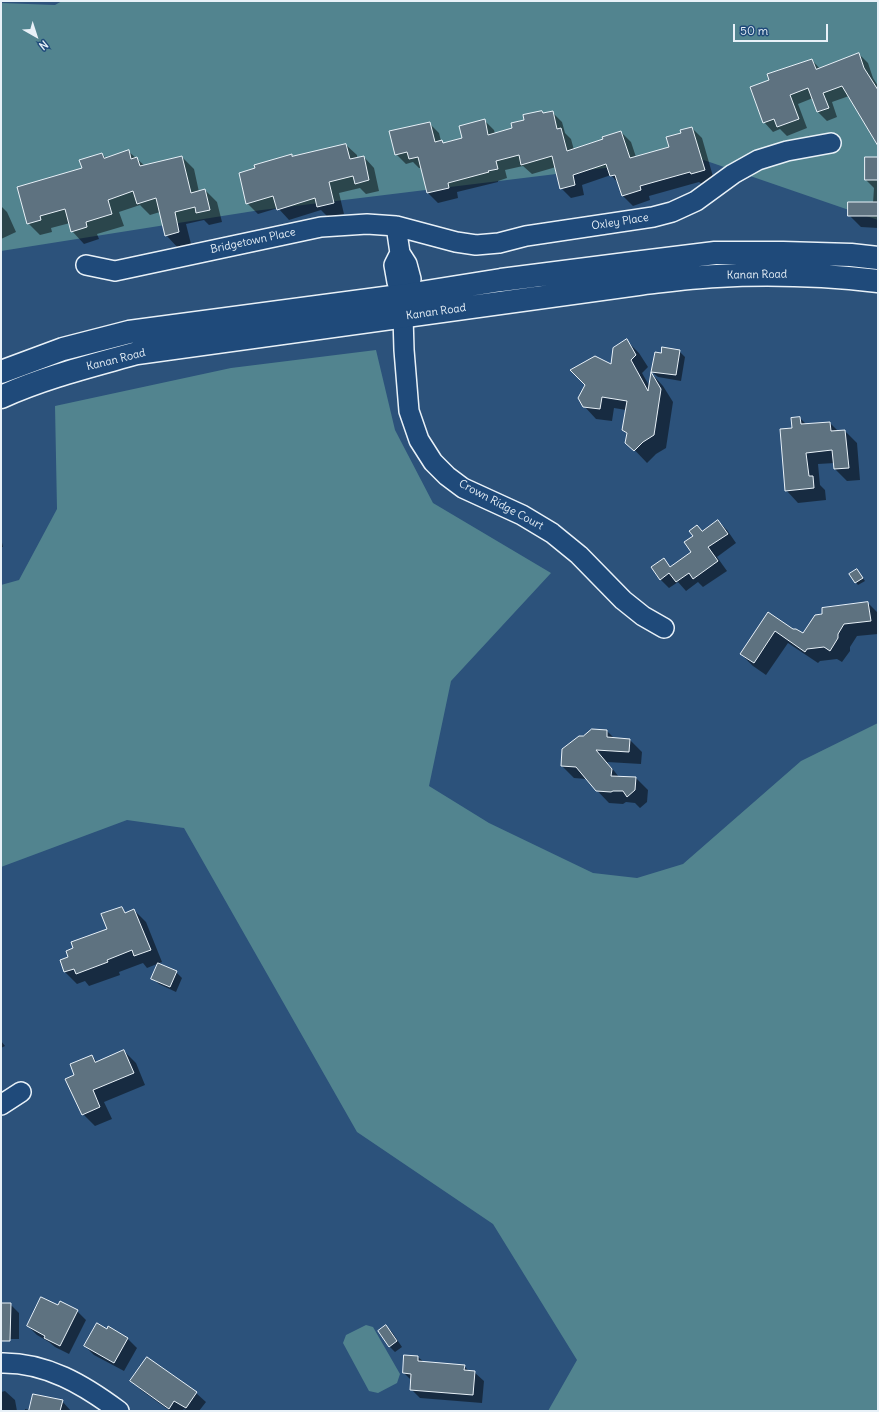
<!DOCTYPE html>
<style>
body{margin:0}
#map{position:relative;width:879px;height:1412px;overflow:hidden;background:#2c527b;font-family:Delius,sans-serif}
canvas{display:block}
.frame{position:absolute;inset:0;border:2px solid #e8f1f8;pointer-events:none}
.north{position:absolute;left:16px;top:16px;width:40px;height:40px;-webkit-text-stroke:3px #1f4a7a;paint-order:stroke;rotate:141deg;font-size:11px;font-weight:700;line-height:16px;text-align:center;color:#e8f1f8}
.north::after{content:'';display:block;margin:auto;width:14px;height:18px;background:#e8f1f8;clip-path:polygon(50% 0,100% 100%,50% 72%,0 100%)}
.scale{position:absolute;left:733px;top:24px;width:95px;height:18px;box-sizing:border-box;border:2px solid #e8f1f8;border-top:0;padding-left:5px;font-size:12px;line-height:14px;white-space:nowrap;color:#e8f1f8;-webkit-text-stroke:3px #1f4a7a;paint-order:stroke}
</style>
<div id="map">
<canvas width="879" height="1412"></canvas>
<div class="frame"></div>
<div class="north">N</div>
<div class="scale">50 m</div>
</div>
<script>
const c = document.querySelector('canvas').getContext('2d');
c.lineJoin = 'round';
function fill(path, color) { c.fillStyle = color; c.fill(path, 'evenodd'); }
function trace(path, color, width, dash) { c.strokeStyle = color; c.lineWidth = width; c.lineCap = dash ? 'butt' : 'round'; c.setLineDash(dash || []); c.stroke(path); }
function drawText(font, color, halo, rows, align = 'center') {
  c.font = font + ' Delius,sans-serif'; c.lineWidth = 3; c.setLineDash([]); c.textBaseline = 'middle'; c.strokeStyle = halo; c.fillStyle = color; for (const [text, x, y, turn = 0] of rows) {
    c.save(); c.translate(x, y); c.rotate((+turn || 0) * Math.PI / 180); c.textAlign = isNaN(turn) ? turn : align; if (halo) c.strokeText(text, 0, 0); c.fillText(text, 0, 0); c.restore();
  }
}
const green = new Path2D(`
 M 62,1 L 878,1 L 878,220 L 695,157 L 254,211 L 1,251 L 1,3 L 55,5 Z
 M 376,350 L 395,430 L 433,503 L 551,573 L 451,681 L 429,786 L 489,823 L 593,873 L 637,878 L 683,864 L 801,761 L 878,723 L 878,1411 L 548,1411 L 577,1360 L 493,1224 L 357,1132 L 184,828 L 127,820 L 1,867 L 1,585 L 19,580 L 57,509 L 55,406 L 231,368 Z
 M 366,1325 L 373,1327 L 400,1374 L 397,1383 L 378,1393 L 369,1391 L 343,1343 L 346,1335 Z`);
const shadow = new Path2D(`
 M 859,54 L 868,63 L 873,78 L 878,86 L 878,144 L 849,96 L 832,102 L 837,117 L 827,121 L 818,112 L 813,98 L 798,104 L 807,128 L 787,136 L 780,129 L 773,132 L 764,122 L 770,81 L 812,60 L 820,69 Z
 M 552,112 L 562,122 L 565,133 L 571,139 L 574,150 L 604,140 L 621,132 L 631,142 L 636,157 L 670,147 L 682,134 L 692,128 L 702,138 L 714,180 L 702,184 L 699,182 L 649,196 L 650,200 L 633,206 L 623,196 L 619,184 L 611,175 L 582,185 L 584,195 L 571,198 L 561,188 L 556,167 L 532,174 L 523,166 L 505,170 L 507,178 L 498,181 L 498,182 L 457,192 L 458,198 L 438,203 L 428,193 L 422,168 L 419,168 L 413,162 L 406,164 L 396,154 L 429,123 L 439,133 L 441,141 L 444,144 L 464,139 L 484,120 L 494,130 L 495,134 L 514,129 L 544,114 Z
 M 346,145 L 357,155 L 357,158 L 364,157 L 374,168 L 379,191 L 366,194 L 360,188 L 339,193 L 344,214 L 328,217 L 321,210 L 289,220 L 278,208 L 258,214 L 247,203 L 292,155 L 293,157 Z
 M 128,151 L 145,166 L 182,157 L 194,169 L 199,192 L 205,190 L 217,202 L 222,222 L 209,225 L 204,220 L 186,224 L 191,244 L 178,248 L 166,235 L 160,212 L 150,215 L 140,205 L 119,212 L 124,226 L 97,234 L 99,239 L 84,244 L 72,231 L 70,223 L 51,228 L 52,232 L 40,235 L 28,223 L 83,169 L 102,154 L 106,158 Z
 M 878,158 L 878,228 L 861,227 L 849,215 L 873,203 L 874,188 L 866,180 Z
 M 1,206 L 7,212 L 16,232 L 1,239 Z
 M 627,341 L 639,353 L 648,367 L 642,373 L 650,387 L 652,374 L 663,386 L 673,402 L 666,448 L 656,454 L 647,463 L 627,442 L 628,435 L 623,430 L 626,410 L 614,408 L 612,421 L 596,419 L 584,406 L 586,385 L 611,365 Z
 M 679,351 L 685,357 L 681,381 L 658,377 L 652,372 L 661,354 Z
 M 800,418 L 807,425 L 830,423 L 838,431 L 845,431 L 857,443 L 860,480 L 847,481 L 835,469 L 835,463 L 818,464 L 820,485 L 825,490 L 826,500 L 798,503 L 786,490 L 793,429 Z
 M 718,521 L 727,530 L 736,543 L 717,557 L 727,571 L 703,587 L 698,582 L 686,591 L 678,582 L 669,588 L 660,579 L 663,560 L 671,567 L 693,552 L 703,532 Z
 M 1,538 L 3,547 L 1,547 Z
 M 857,570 L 865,581 L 858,585 L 850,575 Z
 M 868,603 L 878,613 L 878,634 L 857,636 L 850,647 L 850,651 L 842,662 L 837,659 L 820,661 L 818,663 L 788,643 L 766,675 L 753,666 L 741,654 L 769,614 L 793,630 L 803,635 Z
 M 593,730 L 607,731 L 615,739 L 630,740 L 642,752 L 641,764 L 607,762 L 619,777 L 636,778 L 648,790 L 647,802 L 640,808 L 635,803 L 626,802 L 623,804 L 609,803 L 586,779 L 574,778 L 562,766 L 584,737 Z
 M 121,908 L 126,913 L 134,910 L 146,922 L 162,962 L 147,968 L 143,963 L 119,972 L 120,975 L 89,986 L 85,981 L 77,984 L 65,972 L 61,961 L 70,958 L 108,929 Z
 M 176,972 L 182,978 L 176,992 L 159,984 L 153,979 Z
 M 1,1041 L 5,1046 L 1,1048 Z
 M 124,1051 L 136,1063 L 145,1085 L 104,1102 L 112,1119 L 95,1126 L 83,1114 L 76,1076 L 92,1056 L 97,1062 Z
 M 1,1304 L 10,1304 L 19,1313 L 19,1339 L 1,1339 Z
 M 59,1307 L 77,1311 L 86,1320 L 69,1354 L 55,1347 L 49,1342 L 37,1335 L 28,1326 Z
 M 386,1326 L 392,1332 L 402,1347 L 395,1352 L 389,1346 Z
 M 108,1328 L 128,1339 L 137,1348 L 124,1371 L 94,1355 L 85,1346 Z
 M 405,1356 L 418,1357 L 424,1362 L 464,1366 L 470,1372 L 474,1372 L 484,1381 L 482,1403 L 420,1398 L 411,1389 L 412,1381 L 404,1373 Z
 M 148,1359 L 196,1393 L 206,1402 L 199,1411 L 187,1411 L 184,1409 L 182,1411 L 170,1411 L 141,1390 L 132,1381 Z
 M 5,1391 L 15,1400 L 17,1411 L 1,1411 L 1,1392 Z
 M 62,1401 L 71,1411 L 25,1411 L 25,1409 L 30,1410 Z`);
const building = new Path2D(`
 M 859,53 L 864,68 L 878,90 L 878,146 L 842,86 L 823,93 L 829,108 L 817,112 L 808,88 L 790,95 L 799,119 L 777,127 L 774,119 L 763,123 L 750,87 L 769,80 L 767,74 L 812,59 L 816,69 Z
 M 542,111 L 543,113 L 553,111 L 557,129 L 561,128 L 567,151 L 603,139 L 602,137 L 621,131 L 630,158 L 669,147 L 666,137 L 681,133 L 680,130 L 692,127 L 705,170 L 691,174 L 690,172 L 640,186 L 641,190 L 622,196 L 615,175 L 610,176 L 606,164 L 573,175 L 575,185 L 560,189 L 552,156 L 521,165 L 519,155 L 496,161 L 498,169 L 488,171 L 489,172 L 448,183 L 449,188 L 427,193 L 418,157 L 409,159 L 407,152 L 395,155 L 389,131 L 430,122 L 435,142 L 442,140 L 443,143 L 462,138 L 459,126 L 485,119 L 488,135 L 512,128 L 511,123 L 524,120 L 523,115 Z
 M 346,144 L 350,159 L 364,156 L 369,180 L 355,184 L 353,176 L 329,182 L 334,203 L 317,207 L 315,198 L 277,210 L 273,196 L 246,204 L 239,173 L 255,168 L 254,165 L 292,154 L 292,156 Z
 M 129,150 L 131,159 L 137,157 L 140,166 L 182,156 L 191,193 L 205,189 L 210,210 L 196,213 L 195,207 L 175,212 L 179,232 L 165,236 L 156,198 L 137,204 L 133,191 L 108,200 L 112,214 L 86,222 L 87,227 L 71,232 L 65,209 L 40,216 L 41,220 L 27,224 L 17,187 L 82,168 L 79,160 L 102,153 L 104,158 Z
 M 865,157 L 878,157 L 878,180 L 865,180 Z
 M 848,202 L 878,202 L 878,216 L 848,216 Z
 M 627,339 L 636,355 L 631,360 L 648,391 L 651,372 L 661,389 L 654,435 L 643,442 L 634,451 L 625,443 L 627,433 L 622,430 L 627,401 L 602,397 L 600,409 L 583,407 L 578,398 L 585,385 L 570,370 L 595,356 L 611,364 L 613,348 Z
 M 662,347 L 680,350 L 676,375 L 651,372 L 655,352 L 661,353 Z
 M 800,417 L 801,424 L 830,422 L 831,431 L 845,430 L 849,468 L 834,469 L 832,450 L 806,453 L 809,476 L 813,476 L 814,488 L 785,491 L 780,429 L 792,428 L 791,418 Z
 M 718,520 L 728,534 L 708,547 L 718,561 L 693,579 L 689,573 L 676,582 L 669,573 L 660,580 L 651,567 L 664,558 L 670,567 L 691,552 L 684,542 L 693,536 L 689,531 L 697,525 L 702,531 Z
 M 857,569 L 863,578 L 855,583 L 849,574 Z
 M 868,602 L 871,621 L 844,624 L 838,634 L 838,638 L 830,651 L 824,647 L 807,649 L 805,652 L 775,631 L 754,663 L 740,654 L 768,612 L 793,629 L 796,629 L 803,633 L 815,615 L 822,614 L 822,608 Z
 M 592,729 L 607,730 L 607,737 L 630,739 L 629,752 L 596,750 L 612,769 L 611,776 L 636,777 L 635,790 L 627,797 L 623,791 L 613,791 L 611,792 L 596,791 L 576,767 L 561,766 L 562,749 L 579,736 L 583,736 Z
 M 122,907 L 125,913 L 134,909 L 151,950 L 134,956 L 132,950 L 107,960 L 108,962 L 76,974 L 74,969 L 64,972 L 60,960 L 68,957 L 66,951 L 73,948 L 71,942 L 107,929 L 101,914 Z
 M 158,963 L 177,971 L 170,987 L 151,979 Z
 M 124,1050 L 134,1073 L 93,1090 L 100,1107 L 82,1115 L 65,1079 L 74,1075 L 70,1064 L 92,1055 L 95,1062 Z
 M 41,1297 L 58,1305 L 60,1301 L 78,1310 L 60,1346 L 44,1338 L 45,1336 L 27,1326 Z
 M 1,1303 L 11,1303 L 10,1341 L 1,1341 Z
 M 97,1323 L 107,1329 L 108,1326 L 128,1338 L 114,1363 L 84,1346 Z
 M 386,1325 L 397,1341 L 389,1347 L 378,1331 Z
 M 404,1355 L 418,1356 L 418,1361 L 465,1365 L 464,1370 L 475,1371 L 473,1395 L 410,1390 L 411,1374 L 403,1373 Z
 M 147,1357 L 197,1392 L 186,1408 L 174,1401 L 169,1409 L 130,1381 Z
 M 33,1394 L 63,1400 L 60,1411 L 29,1411 Z`);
const minor = new Path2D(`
 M 396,226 L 456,242 L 476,245 L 499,243 L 526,236 L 653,217 L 672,212 L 696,201 L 733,174 L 758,160 L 787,151 L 831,143
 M 400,253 L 394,265 L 397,282 L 407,295
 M 86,265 L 115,271 L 321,227 L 367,224 L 396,226 L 400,253 L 407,264 L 411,279 L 403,316 L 404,350 L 409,411 L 419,440 L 433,462 L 447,476 L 463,488 L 522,515 L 552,533 L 579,555 L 623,600 L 643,616 L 664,628
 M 1,1105 L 21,1092
 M 1,1363 C 46,1362 84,1385 119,1411`);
const major = new Path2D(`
 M 1,372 L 63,349 L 129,332 L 407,295 L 501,280 L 634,263 L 715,253 L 783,253 L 851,255 L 878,258
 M 1,397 C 45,377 91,366 137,353 L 638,284 C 664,281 690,277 717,276 C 770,273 825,275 878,281`);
const streetNames = [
 ["Oxley Place",620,222,-9],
 ["Bridgetown Place",253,241,-12],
 ["Kanan Road",757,275,-1],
 ["Kanan Road",436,312,-8],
 ["Kanan Road",116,360,-14],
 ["Crown Ridge Court",501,505,28]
];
fill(green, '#52848f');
fill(shadow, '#0007');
fill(building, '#5e7280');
trace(building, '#e8f1f8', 1);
trace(minor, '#e8f1f8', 22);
trace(major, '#e8f1f8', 25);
trace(minor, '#1f4a7a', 19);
trace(major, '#1f4a7a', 22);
drawText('11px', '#e8f1f8', '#1f4a7a', streetNames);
</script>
